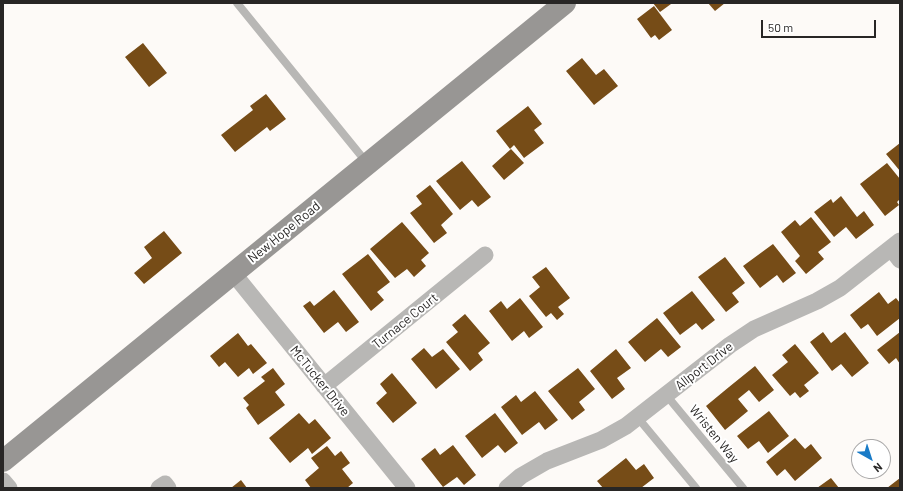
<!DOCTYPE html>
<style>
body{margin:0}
#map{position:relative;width:903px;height:491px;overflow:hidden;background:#fdfaf7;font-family:Barlow,sans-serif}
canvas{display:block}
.frame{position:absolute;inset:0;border:4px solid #282625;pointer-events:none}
.north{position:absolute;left:851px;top:439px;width:40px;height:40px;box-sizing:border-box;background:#fff;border:1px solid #a9a8a8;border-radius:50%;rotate:141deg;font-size:11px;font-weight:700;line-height:16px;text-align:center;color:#282625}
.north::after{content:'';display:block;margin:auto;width:14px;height:18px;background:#197bc7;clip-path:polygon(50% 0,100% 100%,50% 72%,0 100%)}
.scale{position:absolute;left:761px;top:20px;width:115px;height:18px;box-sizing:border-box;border:2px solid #282625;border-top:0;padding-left:5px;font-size:12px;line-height:14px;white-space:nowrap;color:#282625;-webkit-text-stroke:3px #fff;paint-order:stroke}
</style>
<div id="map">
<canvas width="903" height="491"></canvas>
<div class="frame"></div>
<div class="north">N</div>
<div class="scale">50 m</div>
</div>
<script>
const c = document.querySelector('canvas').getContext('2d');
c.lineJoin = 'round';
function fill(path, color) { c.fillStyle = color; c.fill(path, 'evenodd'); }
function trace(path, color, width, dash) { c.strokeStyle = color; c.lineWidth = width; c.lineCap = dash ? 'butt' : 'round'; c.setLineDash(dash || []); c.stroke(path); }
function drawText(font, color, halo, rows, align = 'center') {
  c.font = font + ' Barlow,sans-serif'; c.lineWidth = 4; c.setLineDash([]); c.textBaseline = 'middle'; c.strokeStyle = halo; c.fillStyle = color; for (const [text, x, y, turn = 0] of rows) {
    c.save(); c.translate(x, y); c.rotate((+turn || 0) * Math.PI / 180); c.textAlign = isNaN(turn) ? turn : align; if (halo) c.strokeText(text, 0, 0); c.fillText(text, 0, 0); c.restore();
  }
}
const building = new Path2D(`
 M 653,3 L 670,3 L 671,4 L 660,12 Z
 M 708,3 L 725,3 L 715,11 Z
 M 654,6 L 672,30 L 659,40 L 655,35 L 651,38 L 637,19 Z
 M 143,43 L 167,73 L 149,87 L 125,57 Z
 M 582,58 L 596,75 L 604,69 L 618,86 L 594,105 L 566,71 Z
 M 266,94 L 286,119 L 270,131 L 267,127 L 235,152 L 221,135 L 253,110 L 250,106 Z
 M 528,106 L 542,124 L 534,130 L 544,143 L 524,158 L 514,145 L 510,149 L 496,131 Z
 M 900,143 L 900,171 L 886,154 Z
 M 511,149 L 524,163 L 504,180 L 492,166 Z
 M 462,161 L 491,197 L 478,207 L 472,200 L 460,210 L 436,181 Z
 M 887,163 L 900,179 L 900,199 L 897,202 L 899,205 L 885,216 L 860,184 Z
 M 430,185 L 453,214 L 441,225 L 447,233 L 434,243 L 410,213 L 422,204 L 416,196 Z
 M 841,196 L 857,217 L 864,211 L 874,225 L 856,239 L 846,227 L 834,237 L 814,212 L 831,199 L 833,203 Z
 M 811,217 L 831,242 L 818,252 L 824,259 L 806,274 L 795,261 L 800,256 L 781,232 L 795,220 L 800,226 Z
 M 402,222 L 429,253 L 421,260 L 426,266 L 414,277 L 407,269 L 395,278 L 370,249 Z
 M 164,231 L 182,253 L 144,284 L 134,273 L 152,258 L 144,247 Z
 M 773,244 L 796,273 L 783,283 L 777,275 L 760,288 L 743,266 Z
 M 368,254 L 390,282 L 377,292 L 384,300 L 371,311 L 342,274 Z
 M 725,257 L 745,283 L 732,293 L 739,302 L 726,312 L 698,277 Z
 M 546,267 L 570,298 L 558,307 L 564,314 L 557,320 L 551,313 L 546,317 L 529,296 L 540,287 L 532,277 Z
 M 334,290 L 359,322 L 346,332 L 338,322 L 324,333 L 303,306 L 310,301 L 314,306 Z
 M 692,291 L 715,320 L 702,330 L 696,323 L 680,335 L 663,313 Z
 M 879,292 L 888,304 L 896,298 L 900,303 L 900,318 L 877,336 L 868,324 L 861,329 L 850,315 Z
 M 520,298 L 543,327 L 529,338 L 524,331 L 512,341 L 489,311 L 501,301 L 507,309 Z
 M 465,314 L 490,343 L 478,353 L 483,360 L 470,371 L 446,342 L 458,332 L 452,325 Z
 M 657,318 L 681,347 L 668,357 L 661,349 L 645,362 L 628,342 Z
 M 823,332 L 831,343 L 845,332 L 869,363 L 852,377 L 841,364 L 832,371 L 810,342 Z
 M 900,332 L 900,364 L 896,358 L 889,364 L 877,350 Z
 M 238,333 L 248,346 L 251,344 L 267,363 L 253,374 L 249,368 L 238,377 L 225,362 L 219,367 L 210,356 Z
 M 795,344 L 819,373 L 804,385 L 809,391 L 800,398 L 795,392 L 790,396 L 772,375 L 788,362 L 782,355 Z
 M 424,348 L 432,357 L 443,349 L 460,369 L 436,389 L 411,359 Z
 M 616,349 L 631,368 L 617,378 L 625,389 L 612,399 L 590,371 Z
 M 755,366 L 774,390 L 759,402 L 749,390 L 738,399 L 748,411 L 725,430 L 706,406 L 729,387 L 737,396 L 729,387 Z
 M 273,368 L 285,384 L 275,392 L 285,405 L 258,425 L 246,408 L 249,405 L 243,398 L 265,381 L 261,377 Z
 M 578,368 L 595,389 L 579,402 L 585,410 L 572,420 L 548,391 Z
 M 392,373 L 417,403 L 393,423 L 376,403 L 387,393 L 380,384 Z
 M 535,391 L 558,420 L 545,430 L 539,422 L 522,435 L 501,407 L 516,395 L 521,402 Z
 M 769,411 L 789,436 L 768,453 L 759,441 L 748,449 L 737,436 Z
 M 299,413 L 309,424 L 315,419 L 331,438 L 312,454 L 308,448 L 290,463 L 269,438 Z
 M 495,413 L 518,443 L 505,453 L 498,445 L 482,458 L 465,436 Z
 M 795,438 L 805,449 L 811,444 L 822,458 L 795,481 L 785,469 L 777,476 L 766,462 Z
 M 453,445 L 476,475 L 464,485 L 457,477 L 443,487 L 421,459 L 435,448 L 440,455 Z
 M 327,446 L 335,456 L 341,451 L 350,463 L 342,469 L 353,483 L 347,488 L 311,488 L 305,480 L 319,468 L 311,458 Z
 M 626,458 L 636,470 L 644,464 L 654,478 L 641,488 L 603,488 L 597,481 Z
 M 831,478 L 839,488 L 817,488 Z
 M 900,478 L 900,488 L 887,488 Z
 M 241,480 L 247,488 L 231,488 Z`);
const service = new Path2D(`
 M 237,3 L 367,163
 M 667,396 L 743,488
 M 638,418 L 696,488`);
const minor = new Path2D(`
 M 891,248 L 900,260
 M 233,273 L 407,488
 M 324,386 L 485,255
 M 3,481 L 9,488
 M 159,488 L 165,484 L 168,488
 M 507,488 L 521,476 L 547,461 L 601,440 L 626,426 L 730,345 L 754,329 L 817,301 L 840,288 L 900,241`);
const secondary = new Path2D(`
 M 3,461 L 565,3`);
const streetNames = [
 ["New Hope Road",284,232,-39],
 ["Turnace Court",405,321,-39],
 ["Allport Drive",704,366,-38],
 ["McTucker Drive",320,381,51],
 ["Wristen Way",714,434,51]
];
fill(building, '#764c17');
trace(service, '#b8b7b5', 8);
trace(minor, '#b8b7b5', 17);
trace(secondary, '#989694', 22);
drawText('13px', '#282625', '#fff', streetNames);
</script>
